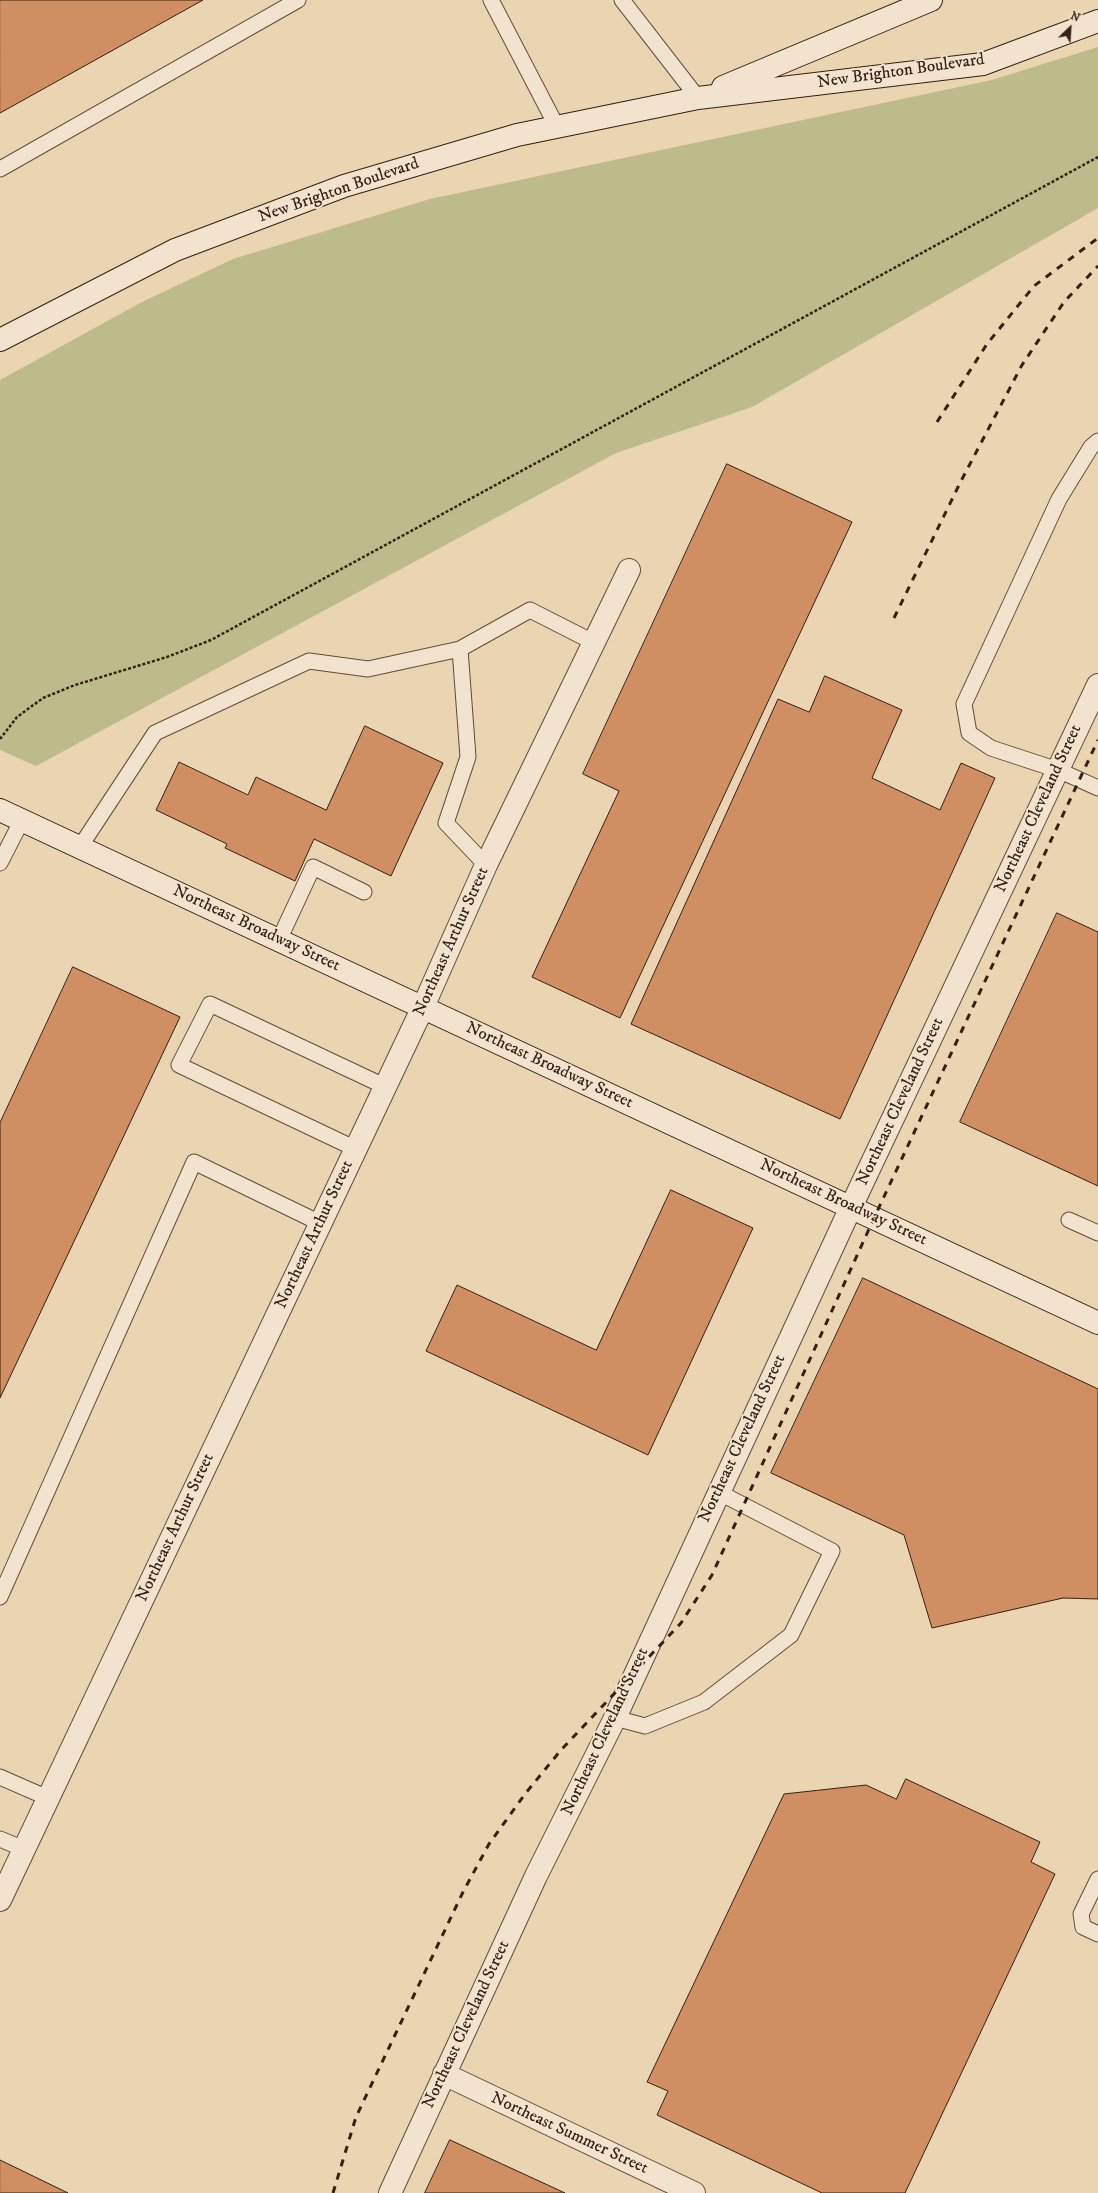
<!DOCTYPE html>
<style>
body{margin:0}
#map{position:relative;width:1098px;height:2193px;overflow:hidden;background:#ead4b2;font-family:"IM FELL DW Pica",serif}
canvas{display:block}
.north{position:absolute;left:1050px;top:8px;width:40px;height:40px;-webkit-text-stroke:3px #f1e3cd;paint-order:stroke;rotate:25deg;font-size:11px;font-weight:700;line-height:16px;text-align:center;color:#352013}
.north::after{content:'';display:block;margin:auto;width:14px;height:18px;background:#352013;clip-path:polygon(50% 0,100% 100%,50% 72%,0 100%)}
</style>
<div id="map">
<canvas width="1098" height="2193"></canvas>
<div class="north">N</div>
</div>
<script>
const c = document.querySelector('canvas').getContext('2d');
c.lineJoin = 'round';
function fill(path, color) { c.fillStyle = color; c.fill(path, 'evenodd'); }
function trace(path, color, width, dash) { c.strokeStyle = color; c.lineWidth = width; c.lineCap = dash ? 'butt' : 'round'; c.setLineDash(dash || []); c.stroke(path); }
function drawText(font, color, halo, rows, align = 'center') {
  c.font = font + ' "IM FELL DW Pica",serif'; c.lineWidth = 4; c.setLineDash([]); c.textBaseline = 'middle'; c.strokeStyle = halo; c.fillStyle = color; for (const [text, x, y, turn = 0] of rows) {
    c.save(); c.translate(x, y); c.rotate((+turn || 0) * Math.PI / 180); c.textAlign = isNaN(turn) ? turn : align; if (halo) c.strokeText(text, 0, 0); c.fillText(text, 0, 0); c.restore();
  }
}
const green = new Path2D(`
 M 1098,47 L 1098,208 L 752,407 L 616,453 L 36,766 L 0,750 L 0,380 L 142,302 L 233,259 L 430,199 L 992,80 Z`);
const building = new Path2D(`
 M 0,0 L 203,0 L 0,113 Z
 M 727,464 L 852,522 L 620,1018 L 532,977 L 619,791 L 583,774 Z
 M 825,676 L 902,710 L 872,778 L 940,810 L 961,763 L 995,778 L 840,1119 L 631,1024 L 778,699 L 809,712 Z
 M 365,726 L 443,763 L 391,876 L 314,839 L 295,881 L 225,848 L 227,844 L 156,810 L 179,762 L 248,795 L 256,777 L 326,810 Z
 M 1057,913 L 1098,932 L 1098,1186 L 960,1122 Z
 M 73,967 L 180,1017 L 0,1398 L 0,1123 Z
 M 671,1190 L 753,1228 L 648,1455 L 426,1351 L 457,1285 L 596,1350 Z
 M 863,1278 L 1098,1389 L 1098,1599 L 1063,1598 L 932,1628 L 904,1535 L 771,1473 Z
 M 906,1779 L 1040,1842 L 1031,1862 L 1055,1874 L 905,2193 L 822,2193 L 657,2115 L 668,2091 L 647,2082 L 784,1794 L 866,1785 L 896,1799 Z
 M 450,2140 L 565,2193 L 425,2193 Z
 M 0,2160 L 68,2193 L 0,2193 Z`);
const path = new Path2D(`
 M 0,739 L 17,717 L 43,698 L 75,685 L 167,657 L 211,640 L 1098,157`);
const lane = new Path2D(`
 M 491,0 L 557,127
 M 622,0 L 698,98
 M 0,169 L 298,0
 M 1098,441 L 1091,447 L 1059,499 L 964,704 L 969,733 L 991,748 L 1058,770 L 1098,788
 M 460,649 L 530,610 L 595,643
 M 80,847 L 155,733 L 309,661 L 368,669 L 460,649 L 468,757 L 446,823 L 486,865
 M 0,863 L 22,820
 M 279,940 L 313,867 L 364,892
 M 356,1149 L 179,1065 L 210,1004 L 384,1086
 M 1069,1220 L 1098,1233
 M 0,1597 L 194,1162 L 320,1223
 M 615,1718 L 645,1726 L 704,1702 L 791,1635 L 832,1551 L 718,1492
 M 0,1777 L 48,1798
 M 0,1839 L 24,1849
 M 1098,1879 L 1081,1914 L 1083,1927 L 1098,1934`);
const street = new Path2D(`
 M 0,1900 L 423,1007 L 486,865 L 629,570
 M 444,2074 L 694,2193
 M 390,2193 L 536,1876 L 615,1718 L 851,1207 L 1098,685`);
const secondary = new Path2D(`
 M 723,87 L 931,0
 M 0,340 L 175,250 L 344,186 L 517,135 L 698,98 L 983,64 L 1098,21
 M 0,810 L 1098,1323`);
const rail = new Path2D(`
 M 937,422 L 987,344 L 1034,286 L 1098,238
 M 894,618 L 961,481 L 1022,365 L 1064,302 L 1098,266
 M 333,2193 L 356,2117 L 463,1892 L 489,1844 L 525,1794 L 561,1750 L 681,1623 L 712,1575 L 874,1218 L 1098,740`);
const streetNames = [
 ["New Brighton Boulevard",901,72,-8],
 ["New Brighton Boulevard",339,191,-19],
 ["Northeast Cleveland Street",1039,809,-65],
 ["Northeast Broadway Street",256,929,25],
 ["Northeast Arthur Street",452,942,-66],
 ["Northeast Broadway Street",549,1066,25],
 ["Northeast Cleveland Street",901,1102,-65],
 ["Northeast Broadway Street",843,1203,25],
 ["Northeast Arthur Street",315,1235,-65],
 ["Northeast Cleveland Street",743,1439,-65],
 ["Northeast Arthur Street",176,1528,-65],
 ["Northeast Cleveland Street",606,1732,-65],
 ["Northeast Cleveland Street",467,2025,-65],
 ["Northeast Summer Street",569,2134,25]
];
fill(green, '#bcbb89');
fill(building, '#cf8f63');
trace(building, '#352013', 1);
trace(lane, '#624d3b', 17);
trace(street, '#624d3b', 24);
trace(secondary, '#352013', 24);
trace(path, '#352013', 2.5, [3, 2]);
trace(lane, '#f1e3cd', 15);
trace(street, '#f1e3cd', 22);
trace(secondary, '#f1e3cd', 22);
trace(rail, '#352013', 3, [7, 7]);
drawText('17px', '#352013', '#f1e3cd', streetNames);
</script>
